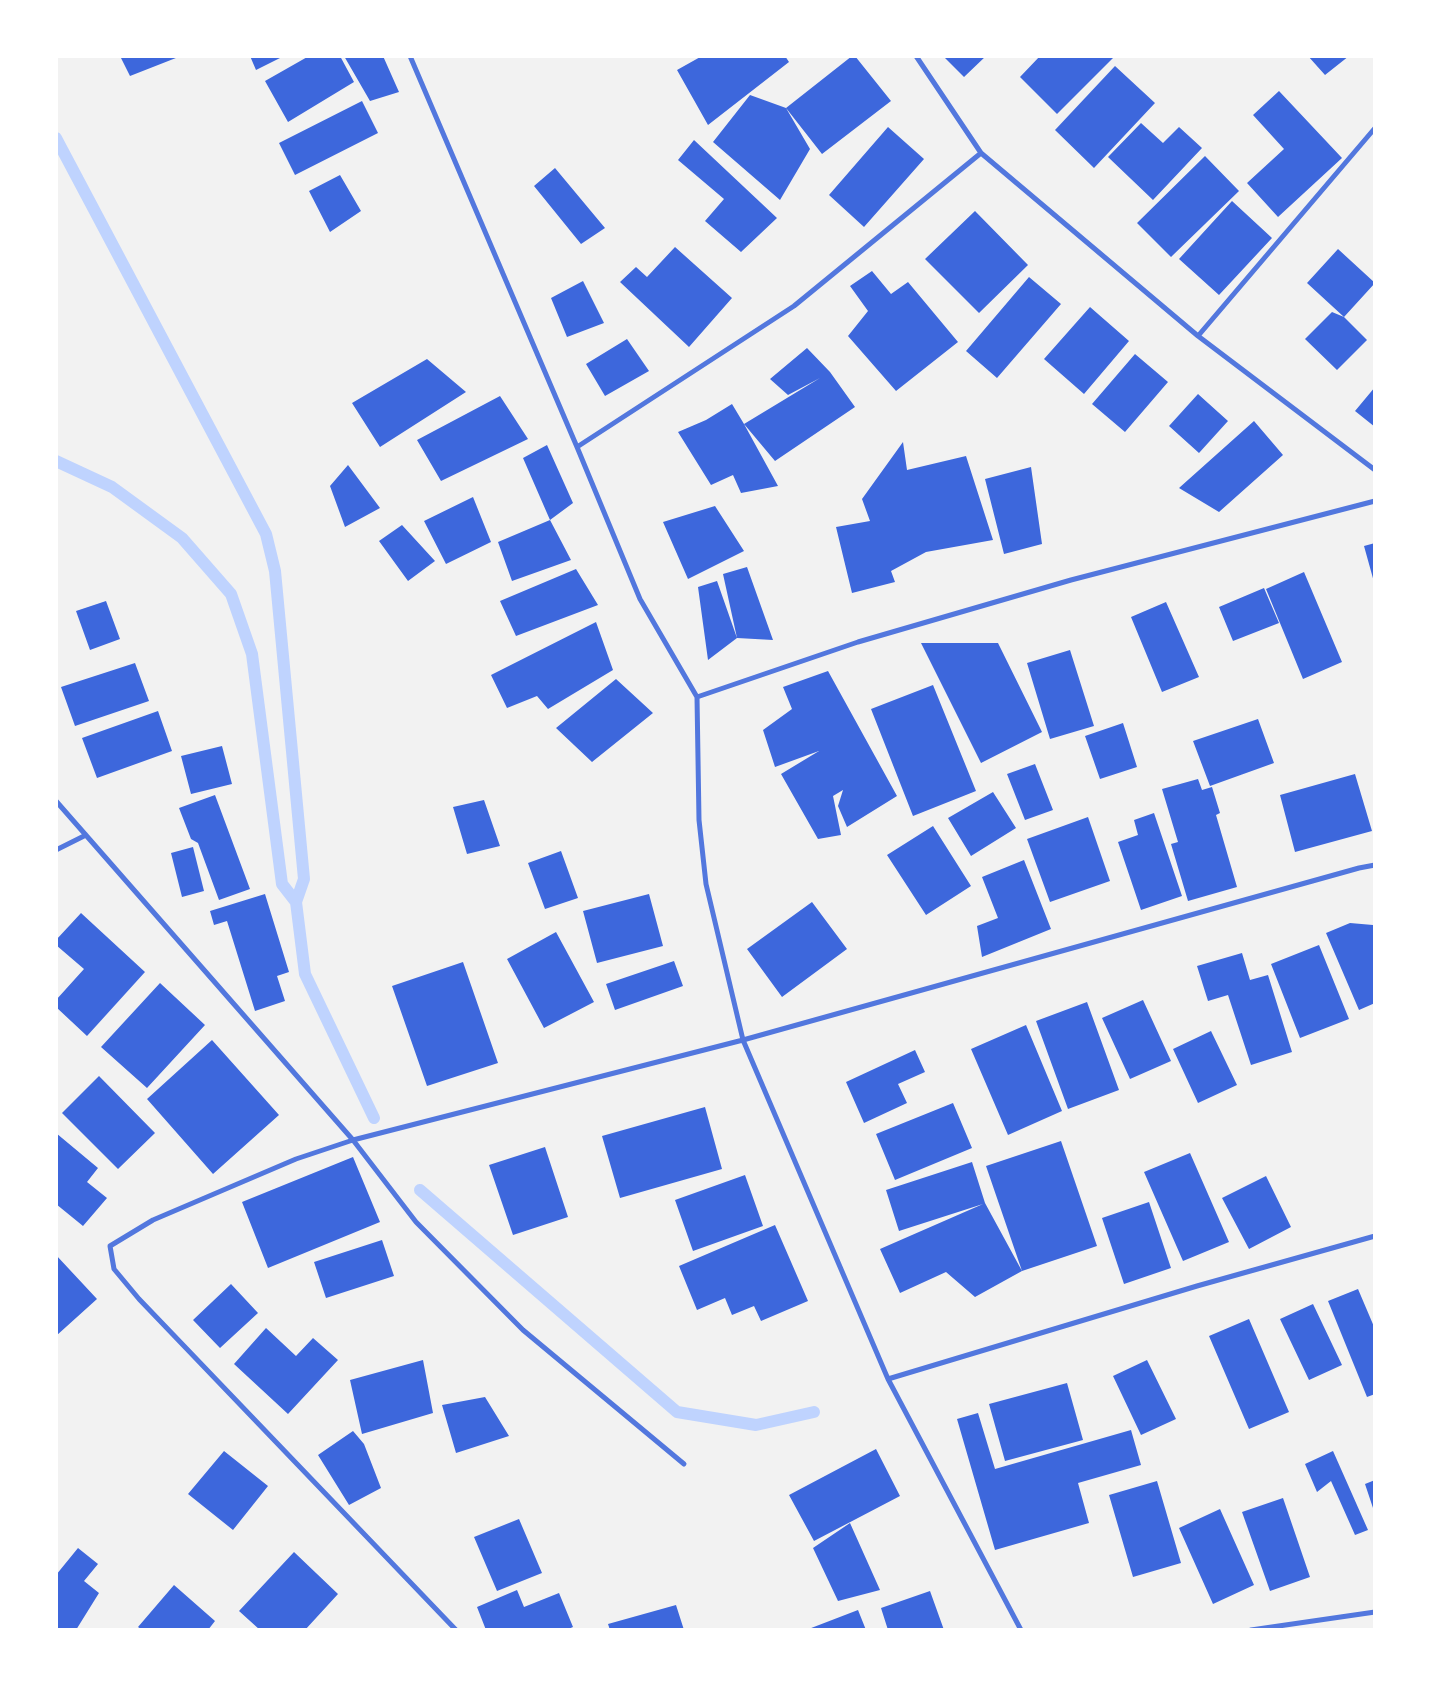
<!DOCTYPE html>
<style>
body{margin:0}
#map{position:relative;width:1431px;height:1686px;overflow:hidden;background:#f2f2f2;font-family:Helvetica,sans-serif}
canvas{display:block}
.frame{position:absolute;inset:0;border:58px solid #fff;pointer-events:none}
</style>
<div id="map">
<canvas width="1431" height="1686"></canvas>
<div class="frame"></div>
</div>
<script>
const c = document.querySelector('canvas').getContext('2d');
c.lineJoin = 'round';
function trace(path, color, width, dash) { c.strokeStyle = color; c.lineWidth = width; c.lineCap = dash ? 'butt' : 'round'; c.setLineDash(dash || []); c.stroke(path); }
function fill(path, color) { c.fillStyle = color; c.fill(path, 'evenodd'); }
const stream = new Path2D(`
 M 56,138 L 266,534 L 275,571 L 304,879 L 296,902 L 305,974 L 374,1118
 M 56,461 L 112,487 L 182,538 L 231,594 L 252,654 L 282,884 L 296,902
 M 420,1190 L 677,1412 L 756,1425 L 814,1412`);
const building = new Path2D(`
 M 120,56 L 181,56 L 130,76 Z
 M 250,56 L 284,56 L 256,70 Z
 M 309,56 L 340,56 L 354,82 L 288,122 L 265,81 Z
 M 344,56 L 383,56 L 399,92 L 370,101 Z
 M 702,56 L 785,56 L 789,62 L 708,125 L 677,70 Z
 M 852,56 L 855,56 L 891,101 L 822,154 L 786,108 L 810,149 L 780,200 L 713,142 L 750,95 L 786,108 Z
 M 943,56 L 986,56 L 964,77 Z
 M 1040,56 L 1115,56 L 1057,114 L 1020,77 Z
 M 1308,56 L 1349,56 L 1325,75 Z
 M 1115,66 L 1155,103 L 1094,168 L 1055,130 Z
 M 1279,91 L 1342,158 L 1278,217 L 1247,183 L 1284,149 L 1253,115 Z
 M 362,101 L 378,133 L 295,175 L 279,143 Z
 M 1141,123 L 1163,143 L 1179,127 L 1202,148 L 1153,200 L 1108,157 Z
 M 888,127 L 924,159 L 864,227 L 829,195 Z
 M 694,140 L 777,218 L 741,252 L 705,221 L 724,199 L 678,160 Z
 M 1205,156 L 1239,191 L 1171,257 L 1137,223 Z
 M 555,168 L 605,228 L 581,244 L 534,186 Z
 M 340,175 L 361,211 L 330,232 L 309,191 Z
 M 1232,201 L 1272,238 L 1219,295 L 1179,259 Z
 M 975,211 L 1028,265 L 979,313 L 925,259 Z
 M 675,247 L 732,298 L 689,347 L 620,282 L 636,267 L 647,277 Z
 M 1338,249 L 1375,283 L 1344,317 L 1307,283 Z
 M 872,271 L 891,294 L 908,282 L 958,342 L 896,391 L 848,336 L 868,311 L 850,286 Z
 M 1029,277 L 1061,304 L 997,378 L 966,351 Z
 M 583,281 L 604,323 L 567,337 L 551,298 Z
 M 1090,307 L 1129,341 L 1084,394 L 1044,359 Z
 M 1332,312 L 1344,317 L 1367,340 L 1337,370 L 1305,339 Z
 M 627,339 L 649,371 L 605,396 L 586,364 Z
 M 807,348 L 830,372 L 855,407 L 775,461 L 744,424 L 820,378 L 788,395 L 770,379 Z
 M 1135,354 L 1168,382 L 1125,432 L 1092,404 Z
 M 427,359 L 466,392 L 380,447 L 352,403 Z
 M 1375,387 L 1375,427 L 1355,411 Z
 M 1198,394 L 1228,421 L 1199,453 L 1169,426 Z
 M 500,396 L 528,439 L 441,481 L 417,440 Z
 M 732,404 L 744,424 L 778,486 L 741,493 L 733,475 L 711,485 L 678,432 L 706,420 Z
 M 1254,421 L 1283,455 L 1219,512 L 1179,488 Z
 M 903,442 L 907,470 L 966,456 L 993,540 L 926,552 L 891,571 L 895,582 L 852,593 L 836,527 L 870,521 L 862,499 Z
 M 547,445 L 573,503 L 550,520 L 523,458 Z
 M 348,465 L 380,508 L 345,527 L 330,486 Z
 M 1031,467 L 1042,544 L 1004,554 L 985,479 Z
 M 473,497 L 491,542 L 446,564 L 424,521 Z
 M 715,506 L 744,551 L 688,579 L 663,522 Z
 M 550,520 L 571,560 L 512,581 L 498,542 Z
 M 402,525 L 435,561 L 408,581 L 379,541 Z
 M 1375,543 L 1375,582 L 1374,582 L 1364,546 Z
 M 747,567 L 773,640 L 737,638 L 708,660 L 698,587 L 717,581 L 737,638 L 723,574 Z
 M 576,569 L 598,605 L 516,636 L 500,601 Z
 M 1304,572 L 1342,662 L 1303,679 L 1266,589 Z
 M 1264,588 L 1279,623 L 1233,641 L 1219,607 Z
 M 106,601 L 120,639 L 90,650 L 76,611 Z
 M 1166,602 L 1199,677 L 1162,692 L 1131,617 Z
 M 596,622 L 613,670 L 548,709 L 537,696 L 507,708 L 491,675 Z
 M 921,643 L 998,643 L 1042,732 L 981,763 Z
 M 1070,650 L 1094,726 L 1050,739 L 1027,663 Z
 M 135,663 L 149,701 L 75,726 L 61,687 Z
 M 828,671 L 897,796 L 847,827 L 838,806 L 843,790 L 833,796 L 841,835 L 818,839 L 781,774 L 819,751 L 775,767 L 763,730 L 792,709 L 783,687 Z
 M 616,679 L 653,713 L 592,762 L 556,728 Z
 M 933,685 L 976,791 L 913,816 L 871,709 Z
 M 158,711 L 172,751 L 97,778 L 82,738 Z
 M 1258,719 L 1274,763 L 1210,786 L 1193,741 Z
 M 1123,723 L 1137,767 L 1100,779 L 1085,736 Z
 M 222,746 L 232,784 L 191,794 L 181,756 Z
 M 1035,764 L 1053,810 L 1025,820 L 1007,774 Z
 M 1355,774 L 1372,831 L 1295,852 L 1280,795 Z
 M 1198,779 L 1202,790 L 1212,787 L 1220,813 L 1216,815 L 1237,887 L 1188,901 L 1171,844 L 1178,842 L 1162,789 Z
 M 993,792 L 1016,828 L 971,856 L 948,818 Z
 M 215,795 L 250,889 L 219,900 L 198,843 L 191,839 L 179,808 Z
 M 484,800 L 500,846 L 467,854 L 453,807 Z
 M 1154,813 L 1182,896 L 1141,910 L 1118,842 L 1138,835 L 1134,820 Z
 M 1088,817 L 1110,881 L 1050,902 L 1027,839 Z
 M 933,826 L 971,886 L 926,915 L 887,855 Z
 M 193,847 L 204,891 L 182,897 L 171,853 Z
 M 561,851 L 578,898 L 545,909 L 528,863 Z
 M 1024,860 L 1051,929 L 982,957 L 977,926 L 998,918 L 982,877 Z
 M 265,894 L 289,972 L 277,976 L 285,1001 L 255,1011 L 227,921 L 214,925 L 210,911 Z
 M 649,894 L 663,946 L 597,963 L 583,911 Z
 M 812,902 L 847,949 L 782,997 L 747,949 Z
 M 81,913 L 145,972 L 87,1036 L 56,1007 L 56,1000 L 84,969 L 56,945 L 56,940 Z
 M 1350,923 L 1373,925 L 1375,928 L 1375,1003 L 1359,1010 L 1326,933 Z
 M 556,932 L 594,1002 L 544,1028 L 507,959 Z
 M 1319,945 L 1349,1019 L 1300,1038 L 1271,964 Z
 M 1242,953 L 1250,980 L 1268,975 L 1292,1052 L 1251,1065 L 1228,995 L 1208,1001 L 1197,966 Z
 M 674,961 L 683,986 L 615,1010 L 606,984 Z
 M 463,962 L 498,1063 L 427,1086 L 392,986 Z
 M 160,983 L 205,1025 L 147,1088 L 101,1047 Z
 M 1143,1000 L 1171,1061 L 1130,1079 L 1102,1018 Z
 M 1087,1002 L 1119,1090 L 1068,1109 L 1036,1021 Z
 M 1026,1025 L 1062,1111 L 1008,1135 L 971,1049 Z
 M 1211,1031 L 1237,1085 L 1198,1103 L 1173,1049 Z
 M 212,1040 L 279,1115 L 213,1174 L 147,1099 Z
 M 915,1050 L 925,1072 L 898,1084 L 907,1103 L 864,1123 L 846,1082 Z
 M 99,1076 L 155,1133 L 118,1169 L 62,1113 Z
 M 953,1103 L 972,1148 L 895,1180 L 876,1134 Z
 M 705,1107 L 722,1169 L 620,1198 L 602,1136 Z
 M 56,1133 L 98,1168 L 87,1182 L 107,1198 L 83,1226 L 56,1204 Z
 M 1061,1141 L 1097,1246 L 1022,1271 L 986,1166 Z
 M 545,1147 L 568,1217 L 513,1235 L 489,1165 Z
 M 1190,1153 L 1229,1242 L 1183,1261 L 1144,1172 Z
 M 353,1157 L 380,1222 L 268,1268 L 242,1202 Z
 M 972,1162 L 985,1203 L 1022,1271 L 975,1297 L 946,1272 L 900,1293 L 880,1249 L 983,1204 L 899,1231 L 886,1190 Z
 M 745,1175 L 763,1226 L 693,1251 L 675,1200 Z
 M 1266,1176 L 1291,1227 L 1249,1249 L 1222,1198 Z
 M 1149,1202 L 1171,1268 L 1124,1284 L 1102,1218 Z
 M 775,1225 L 808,1301 L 761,1321 L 754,1306 L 732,1315 L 725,1298 L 697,1310 L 679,1266 Z
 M 382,1240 L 394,1276 L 326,1298 L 314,1262 Z
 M 56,1255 L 97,1299 L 56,1336 Z
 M 231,1284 L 258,1313 L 220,1348 L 193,1320 Z
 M 1358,1289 L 1375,1329 L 1375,1394 L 1367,1397 L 1328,1301 Z
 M 1313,1304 L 1342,1365 L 1309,1380 L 1280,1319 Z
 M 1249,1319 L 1289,1412 L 1249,1429 L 1209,1336 Z
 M 266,1328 L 296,1356 L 313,1338 L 338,1360 L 288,1414 L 234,1364 Z
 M 423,1360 L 433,1413 L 362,1434 L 350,1380 Z
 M 1147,1360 L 1176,1419 L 1141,1435 L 1113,1376 Z
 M 1067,1383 L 1083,1440 L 1005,1461 L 989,1404 Z
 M 485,1397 L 509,1436 L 456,1453 L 442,1405 Z
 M 978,1413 L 995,1469 L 1131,1430 L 1141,1465 L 1078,1483 L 1089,1523 L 995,1550 L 957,1419 Z
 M 353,1431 L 364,1444 L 381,1488 L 349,1505 L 318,1455 Z
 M 876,1449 L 900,1496 L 814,1541 L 789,1495 Z
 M 224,1451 L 268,1486 L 233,1530 L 188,1494 Z
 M 1333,1451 L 1368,1530 L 1355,1535 L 1331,1481 L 1317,1492 L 1305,1464 Z
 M 1375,1480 L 1375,1511 L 1374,1511 L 1365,1484 Z
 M 1157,1481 L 1181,1563 L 1133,1577 L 1109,1495 Z
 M 1283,1498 L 1310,1577 L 1270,1591 L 1242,1512 Z
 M 1220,1509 L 1254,1585 L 1213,1604 L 1179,1528 Z
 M 519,1519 L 542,1573 L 497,1591 L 474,1537 Z
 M 850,1523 L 880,1590 L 838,1601 L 813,1548 Z
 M 78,1548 L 98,1564 L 84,1581 L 99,1593 L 76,1630 L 56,1630 L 56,1575 Z
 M 294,1552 L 338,1594 L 305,1630 L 260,1630 L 239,1611 Z
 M 174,1585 L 215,1621 L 208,1630 L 142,1630 L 138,1627 Z
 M 517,1590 L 524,1607 L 559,1593 L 573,1627 L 566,1630 L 486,1630 L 477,1607 Z
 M 930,1591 L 944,1630 L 888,1630 L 881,1608 Z
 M 676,1605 L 684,1630 L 610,1630 L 608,1624 Z
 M 858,1610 L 866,1630 L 806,1630 Z`);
const minor = new Path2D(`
 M 410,56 L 577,447 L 640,599 L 697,697 L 699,820 L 706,884 L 743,1040 L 888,1379 L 1021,1630
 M 916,56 L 981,153 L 1198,336 L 1375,470
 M 1198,336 L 1375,128
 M 577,447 L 794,306 L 981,153
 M 697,697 L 858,642 L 1071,580 L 1375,501
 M 56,801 L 353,1140 L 416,1222 L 523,1330 L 684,1464
 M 56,850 L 86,835
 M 888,1379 L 1197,1286 L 1375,1236
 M 456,1630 L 139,1299 L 114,1269 L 110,1246 L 153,1220 L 296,1159 L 353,1140 L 743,1040 L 1359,868 L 1375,865
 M 1251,1630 L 1375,1612`);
trace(stream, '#bfd3fe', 12);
fill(building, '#3d67dc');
trace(minor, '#5277de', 5);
</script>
